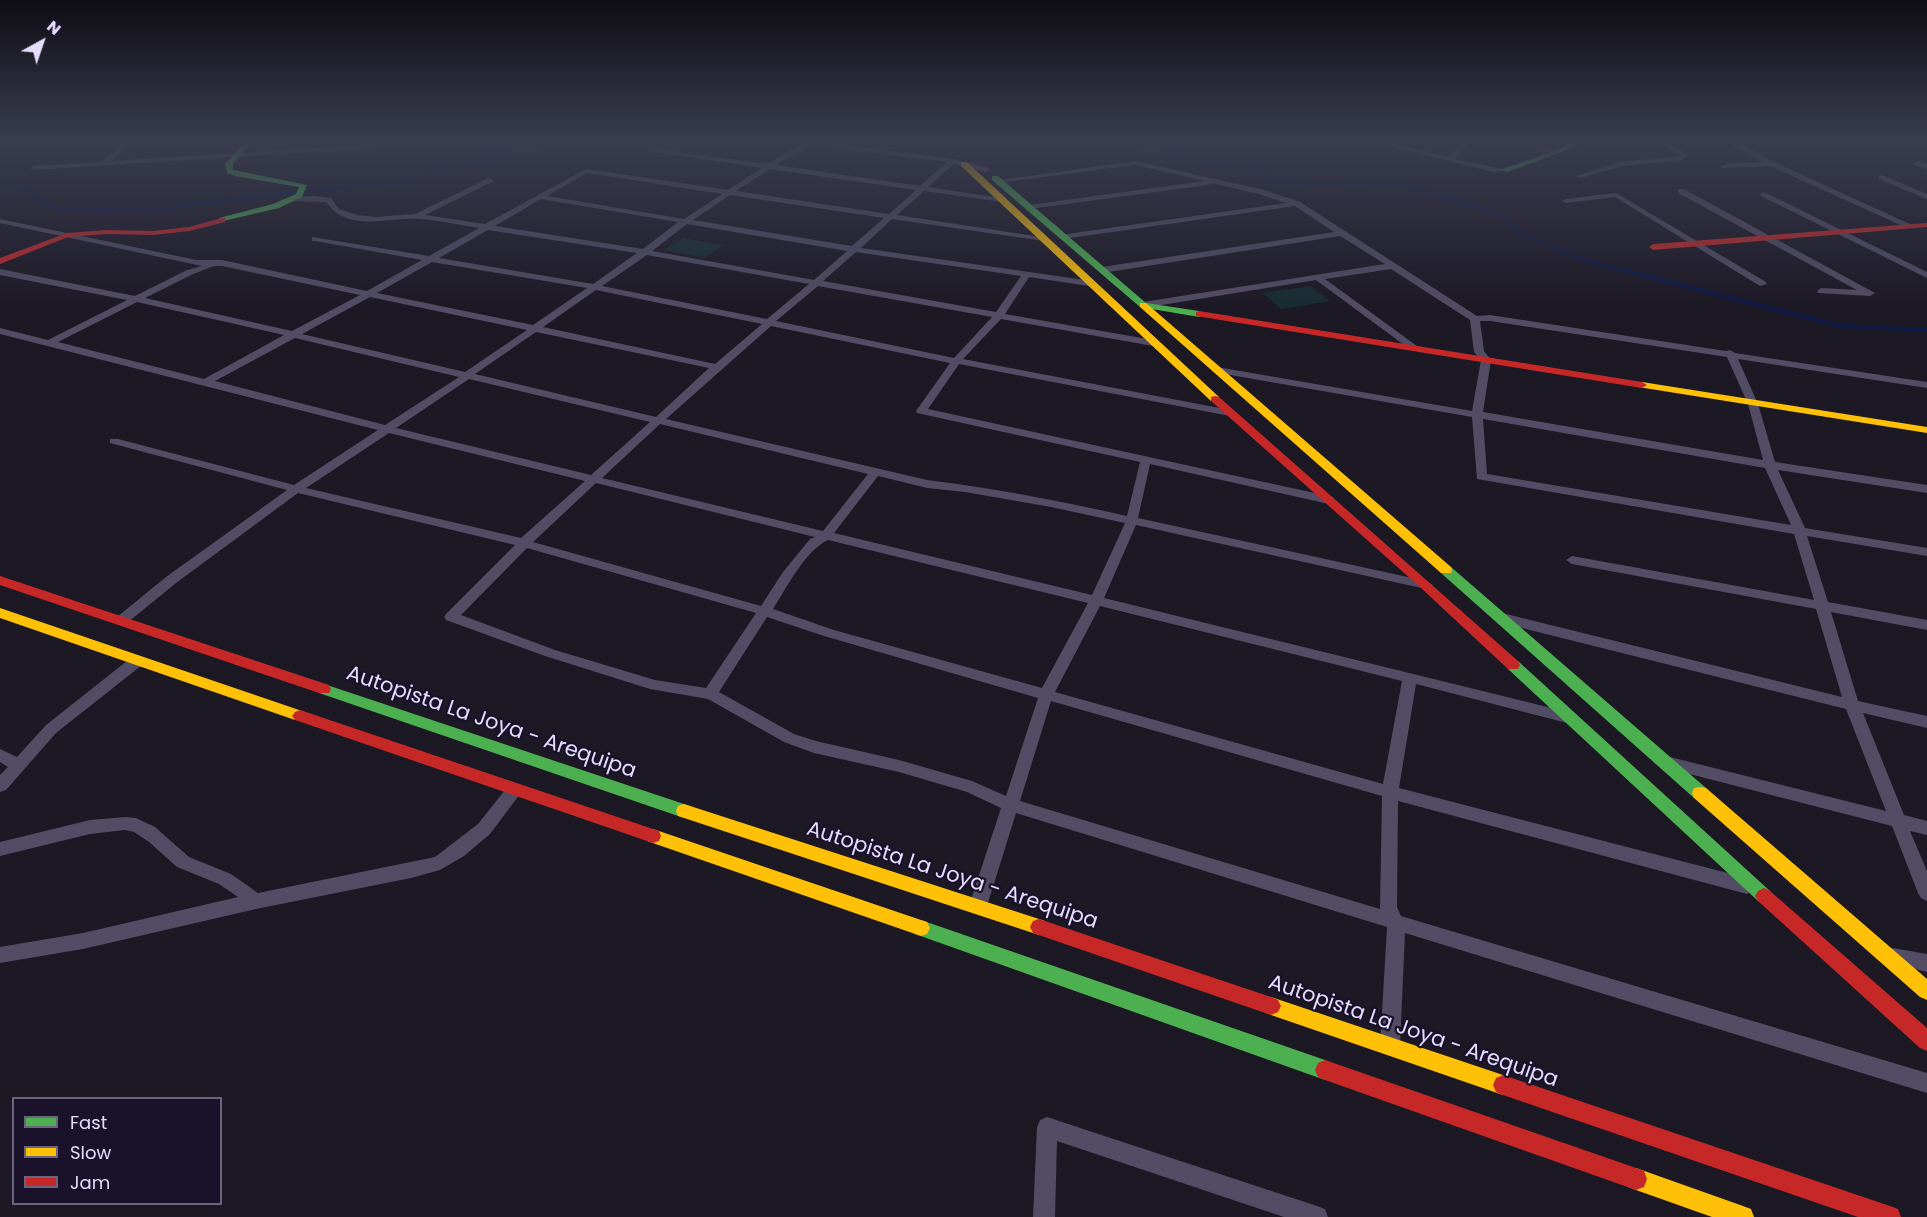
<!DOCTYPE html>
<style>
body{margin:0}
#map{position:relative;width:1927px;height:1217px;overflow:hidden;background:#1c1824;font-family:Poppins,sans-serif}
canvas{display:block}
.legend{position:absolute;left:12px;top:1097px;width:210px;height:108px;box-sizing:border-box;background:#1a122a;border:2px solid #6c637e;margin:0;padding:8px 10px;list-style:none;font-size:18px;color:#e6dcfd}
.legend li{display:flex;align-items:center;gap:12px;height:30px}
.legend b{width:30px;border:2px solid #6c637e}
.north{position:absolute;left:12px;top:12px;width:60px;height:60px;-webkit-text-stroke:4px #1a122a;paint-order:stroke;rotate:40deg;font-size:16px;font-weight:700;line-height:24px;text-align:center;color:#e6dcfd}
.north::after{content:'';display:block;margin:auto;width:21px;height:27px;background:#e6dcfd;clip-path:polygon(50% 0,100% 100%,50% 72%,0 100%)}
</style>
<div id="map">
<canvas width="1927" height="1217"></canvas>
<ul class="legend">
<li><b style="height:8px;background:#4caf50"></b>Fast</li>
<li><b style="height:8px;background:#ffc107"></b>Slow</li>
<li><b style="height:8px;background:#c62828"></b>Jam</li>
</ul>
<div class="north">N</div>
</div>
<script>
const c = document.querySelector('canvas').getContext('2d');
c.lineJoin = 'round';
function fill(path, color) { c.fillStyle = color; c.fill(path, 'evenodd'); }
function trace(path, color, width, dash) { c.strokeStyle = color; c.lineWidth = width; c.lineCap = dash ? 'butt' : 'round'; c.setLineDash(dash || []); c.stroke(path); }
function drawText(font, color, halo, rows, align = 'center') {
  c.font = font + ' Poppins,sans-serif'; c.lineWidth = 4.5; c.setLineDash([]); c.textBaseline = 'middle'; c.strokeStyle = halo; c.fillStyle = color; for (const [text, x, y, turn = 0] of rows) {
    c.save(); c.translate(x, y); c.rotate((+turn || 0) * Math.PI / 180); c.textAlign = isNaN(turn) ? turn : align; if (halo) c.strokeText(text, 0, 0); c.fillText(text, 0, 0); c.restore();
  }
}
const green = new Path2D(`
 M 683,238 L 723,245 L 705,258 L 664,250 Z
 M 1311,286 L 1330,301 L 1281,309 L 1263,293 Z`);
const streamFar1 = new Path2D(`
 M 1098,142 L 1225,165 L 1306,184 L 1365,182 L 1407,186 L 1500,214 L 1521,233 L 1574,257 L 1625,271
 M 0,186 L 28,187 L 32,196 L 39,201 L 59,209 L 159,210 L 191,204 L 401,181 L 508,153 L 599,142`);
const stream = new Path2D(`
 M 1619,269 L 1840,326 L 1927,330`);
const street = new Path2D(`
 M 68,142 L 103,142 L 100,144 Z
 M 124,142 L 132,142 L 111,161 L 421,142 L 464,142 L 34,170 L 30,168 L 34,166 L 102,162 Z
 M 806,142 L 822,142 L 953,159 L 989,168 L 990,170 L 986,172 L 954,164 L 928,187 L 1000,198 L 1003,198 L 1003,202 L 924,191 L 897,215 L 1041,237 L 1045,239 L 1044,241 L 892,219 L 861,248 L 1092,281 L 1092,285 L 1089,286 L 1029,277 L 1005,314 L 1153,340 L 1158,343 L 1153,346 L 1001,319 L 963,359 L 1230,410 L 1235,413 L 1230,416 L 959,364 L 928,409 L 1333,497 L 1335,500 L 1333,503 L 1329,504 L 1150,464 L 1138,518 L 1426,581 L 1433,585 L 1426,589 L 1136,525 L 1104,598 L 1572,713 L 1575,717 L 1572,721 L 1567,723 L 1416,684 L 1399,788 L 1747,878 L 1753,881 L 1756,886 L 1753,891 L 1747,894 L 1398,801 L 1397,907 L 1401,916 L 1927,1073 L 1927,1093 L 1405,933 L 1400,1046 L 1397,1053 L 1390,1056 L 1383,1053 L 1380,1046 L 1387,927 L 1016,813 L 987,906 L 984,912 L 978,914 L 972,912 L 969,906 L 1001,808 L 967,792 L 899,772 L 814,753 L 784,742 L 708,699 L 650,689 L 545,656 L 446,620 L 444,617 L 446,614 L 515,545 L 298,493 L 176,583 L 127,623 L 117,623 L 115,620 L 117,617 L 166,577 L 287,490 L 110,443 L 110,439 L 118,439 L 294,485 L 378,430 L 0,334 L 0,328 L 48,340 L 127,300 L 0,275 L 0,269 L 135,296 L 187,270 L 202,266 L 0,223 L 0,219 L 196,260 L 222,260 L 367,291 L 422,260 L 315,241 L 312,241 L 312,237 L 429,256 L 479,228 C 459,225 438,220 418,219 C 386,217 348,233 326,202 L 294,201 L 291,201 L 291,197 L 314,196 L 331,198 L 339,209 L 357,215 L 376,217 L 415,214 L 489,178 L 493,180 L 492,182 L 425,215 L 485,224 L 586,169 L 728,190 L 762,168 L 656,152 L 654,149 L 767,164 ZM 811,145 L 947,162 L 920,186 L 776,165 ZM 770,169 L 916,190 L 889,214 L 736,191 ZM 587,173 L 722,194 L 684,219 L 547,196 ZM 730,195 L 884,218 L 852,246 L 693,220 ZM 541,199 L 678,222 L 643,249 L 495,226 ZM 687,224 L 847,251 L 814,280 L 652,251 ZM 488,230 L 637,253 L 593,284 L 439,258 ZM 856,252 L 1021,276 L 996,312 L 823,281 ZM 647,255 L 809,284 L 767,319 L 602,286 ZM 432,262 L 587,288 L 533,325 L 377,293 ZM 214,266 L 222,266 L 360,295 L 292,331 L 145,298 L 193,274 ZM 818,286 L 992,317 L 954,358 L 776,321 ZM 596,290 L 762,324 L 715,364 L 543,327 ZM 370,297 L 527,330 L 465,372 L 302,334 ZM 137,302 L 284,335 L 204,379 L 58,342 ZM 771,326 L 950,363 L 916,411 L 917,413 L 1140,462 L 1127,516 C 1061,501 994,488 927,480 L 666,419 ZM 536,332 L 709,368 L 656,417 L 475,374 ZM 295,338 L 459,377 L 385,425 L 215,381 ZM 469,379 L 650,422 L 591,475 L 396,428 ZM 660,424 L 868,474 L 823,531 L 602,478 ZM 389,433 L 585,481 L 521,538 L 306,488 ZM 878,476 L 927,488 L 965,492 L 1051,507 L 1125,523 L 1092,595 L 834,533 ZM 596,483 L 815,537 L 810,539 L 783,572 L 761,606 L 533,542 ZM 828,540 L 1088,603 L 1042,688 L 834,630 L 773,609 C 787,587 805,551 828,540 ZM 527,548 L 756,613 L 706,688 L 655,680 L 555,650 L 461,615 ZM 1100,606 L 1402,681 L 1383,784 L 1055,692 ZM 767,617 L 824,636 L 1038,698 L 1006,796 L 972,781 L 899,760 L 816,741 L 794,734 L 719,692 ZM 1051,701 L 1382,796 L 1380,909 L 1020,801 Z
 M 1372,142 L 1385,142 L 1448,157 L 1464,142 L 1471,142 L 1454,159 L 1508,170 L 1493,172 Z
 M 1503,142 L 1521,142 L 1564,151 L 1560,153 Z
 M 1659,142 L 1668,142 L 1688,155 L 1681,161 L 1622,166 L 1580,178 L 1576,176 L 1621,162 L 1680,156 Z
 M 1727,142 L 1736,142 L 1776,163 L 1914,226 L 1907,228 L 1770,166 L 1722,168 L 1721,166 L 1725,164 L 1762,162 Z
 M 1135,161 L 1264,190 L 1300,202 L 1477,316 L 1490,315 L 1726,351 L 1730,350 L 1735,353 L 1927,382 L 1927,388 L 1738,359 L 1758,404 L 1775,462 L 1927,485 L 1927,493 L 1778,470 L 1805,528 L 1927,548 L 1927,556 L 1807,536 L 1828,602 L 1927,620 L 1927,630 L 1831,612 L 1858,701 L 1927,716 L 1927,728 L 1863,713 L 1904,815 L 1927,821 L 1927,835 L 1910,831 L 1927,871 L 1927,901 L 1921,898 L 1918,893 L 1892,826 L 1670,769 L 1664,767 L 1662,763 L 1664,759 L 1670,757 L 1886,811 L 1846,709 L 1502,623 L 1495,618 L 1502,613 L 1842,697 L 1816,609 L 1572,564 L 1566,560 L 1572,556 L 1814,600 L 1794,534 L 1477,479 L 1472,417 L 1213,372 L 1212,370 L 1217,367 L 1472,411 L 1481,360 L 1474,352 L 1470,320 L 1391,269 L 1325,279 L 1417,346 L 1417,350 L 1411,350 L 1316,280 L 1143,308 L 1138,305 L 1143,302 L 1385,264 L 1340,236 L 1102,273 L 1098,270 L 1102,267 L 1334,232 L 1295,206 L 1063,239 L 1059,237 L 1060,235 L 1286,203 L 1259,194 L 1212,183 L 1208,185 L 1029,209 L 1025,207 L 1029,205 L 1205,181 L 1135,165 L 998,183 L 994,181 ZM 1480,321 L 1490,321 L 1727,357 L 1748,404 L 1763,460 L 1483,412 L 1491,360 L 1484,351 ZM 1483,419 L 1765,468 L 1791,525 L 1487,474 Z
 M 1917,161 L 1927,164 L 1927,169 L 1914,165 L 1913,163 Z
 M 1882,175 L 1927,194 L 1927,199 L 1879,179 L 1878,177 Z
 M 1678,189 L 1684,189 L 1875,293 L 1870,296 L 1818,293 L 1817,291 L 1821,288 L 1857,290 L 1678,193 Z
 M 1764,192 L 1927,272 L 1927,278 L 1761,196 L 1760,194 Z
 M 1616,193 L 1766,282 L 1767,284 L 1760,286 L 1615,197 L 1566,203 L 1562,201 L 1566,199 Z
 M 137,656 L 142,657 L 144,661 L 142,665 L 56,733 L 6,790 L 0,792 L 0,775 L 8,767 L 0,762 L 0,749 L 17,757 L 46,725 L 132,657 Z
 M 515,784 L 521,785 L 523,790 L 490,834 L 464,856 L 440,870 L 411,878 L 256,909 L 83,949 L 0,963 L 0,947 L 83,933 L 238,897 L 219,884 L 177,867 L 149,842 L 134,832 L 125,830 L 90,834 L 0,856 L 0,842 L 90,820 L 125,817 L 136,818 L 155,827 L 189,857 L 231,874 L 258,893 L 435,857 L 478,824 L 509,785 Z
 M 1893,948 L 1927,954 L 1927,972 L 1886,962 L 1884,956 L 1886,950 Z
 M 1047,1117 L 1317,1206 L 1325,1209 L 1328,1217 L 1284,1217 L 1057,1141 L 1055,1217 L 1033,1217 L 1037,1127 L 1040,1120 Z`);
const fast = new Path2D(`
 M 245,142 L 252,142 L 233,164 L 233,170 L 307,185 L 302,197 L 279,208 L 219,222 L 219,218 L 273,204 L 296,194 L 299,187 L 235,176 L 227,173 L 225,164 Z
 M 1602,142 L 1573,146 L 1562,152 L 1507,172 L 1500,170 L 1558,150 L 1569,143 Z
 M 992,176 L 998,176 L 1146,303 L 1199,311 L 1204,314 L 1199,317 L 1140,307 L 992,180 Z
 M 1446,566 L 1451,567 L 1706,788 L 1708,793 L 1706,798 L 1700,799 L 1694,798 L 1441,573 L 1440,570 Z
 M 1513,660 L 1518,661 L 1770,891 L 1773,896 L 1770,901 L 1764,904 L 1758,901 L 1508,669 L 1506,665 L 1508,661 Z
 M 324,684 L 690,806 L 692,811 L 690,816 L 684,818 L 319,693 L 317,689 L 319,685 Z
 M 921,920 L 1325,1060 L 1332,1063 L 1335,1070 L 1332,1077 L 1325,1080 L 915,934 L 912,928 L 915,922 Z`);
const slow = new Path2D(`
 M 961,162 L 967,162 L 1219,397 L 1219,401 L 1211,401 L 961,166 Z
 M 1140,303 L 1146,303 L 1451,567 L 1452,570 L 1451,573 L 1441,573 L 1140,307 Z
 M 1642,382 L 1927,427 L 1927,433 L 1638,387 L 1637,385 Z
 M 0,608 L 305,712 L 308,716 L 305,720 L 295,720 L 0,618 Z
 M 1700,787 L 1706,788 L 1927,979 L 1927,1000 L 1920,997 L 1694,798 L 1692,793 L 1694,788 Z
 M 684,804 L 1039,919 L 1045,921 L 1048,927 L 1045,933 L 1039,935 L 678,816 L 676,811 L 678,806 Z
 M 653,829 L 921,920 L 927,922 L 930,928 L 927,934 L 921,936 L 647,841 L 645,836 L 647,831 Z
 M 1271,997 L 1503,1075 L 1510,1078 L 1513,1085 L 1510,1092 L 1503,1095 L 1271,1015 L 1264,1012 L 1261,1006 L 1264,1000 Z
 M 1636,1168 L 1743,1206 L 1751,1209 L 1754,1217 L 1712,1217 L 1636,1190 L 1628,1187 L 1625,1179 L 1628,1171 Z`);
const jam = new Path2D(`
 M 222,218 L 225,218 L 225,222 L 189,231 L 153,235 L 107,234 L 68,237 L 0,264 L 0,258 L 67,233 L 107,230 L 153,231 L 189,227 Z
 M 1927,223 L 1927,227 L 1653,250 L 1649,247 L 1653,244 Z
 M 1199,311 L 1642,382 L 1647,385 L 1642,388 L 1196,316 L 1196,312 Z
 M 1215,396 L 1219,397 L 1518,661 L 1520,665 L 1518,669 L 1508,669 L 1421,588 L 1211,401 L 1211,397 Z
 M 0,576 L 329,685 L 331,689 L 329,693 L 319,693 L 0,585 Z
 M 300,710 L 659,831 L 661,836 L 659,841 L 653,843 L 295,720 L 292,716 L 295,712 Z
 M 1764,888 L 1770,891 L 1927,1028 L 1927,1051 L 1920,1048 L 1758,901 L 1755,896 L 1758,891 Z
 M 1039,919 L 1271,997 L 1278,1000 L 1281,1006 L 1278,1012 L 1271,1015 L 1033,933 L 1030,927 L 1033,921 Z
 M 1325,1060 L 1636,1168 L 1644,1171 L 1647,1179 L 1644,1187 L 1636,1190 L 1325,1080 L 1318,1077 L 1315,1070 L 1318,1063 Z
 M 1503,1075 L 1890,1206 L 1898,1209 L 1901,1217 L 1858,1217 L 1503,1095 L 1496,1092 L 1493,1085 L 1496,1078 Z`);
const nearStreetnames = [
 ["Autopista La Joya - Arequipa",491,723,19],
 ["Autopista La Joya - Arequipa",952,876,18],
 ["Autopista La Joya - Arequipa",1413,1032,19]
];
fill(green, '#162c31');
trace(streamFar1, '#0e1844', 3);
trace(stream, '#0e1844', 4);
fill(street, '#524d64');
fill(fast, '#4caf50');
fill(slow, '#ffc107');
fill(jam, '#c62828');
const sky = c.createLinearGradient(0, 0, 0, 313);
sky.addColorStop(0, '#0f0d14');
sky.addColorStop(0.45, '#3a3d50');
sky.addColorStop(1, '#3a3d5000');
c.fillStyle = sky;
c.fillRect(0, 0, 1927, 313);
drawText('21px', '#e6dcfd', '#1a122a', nearStreetnames);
</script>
